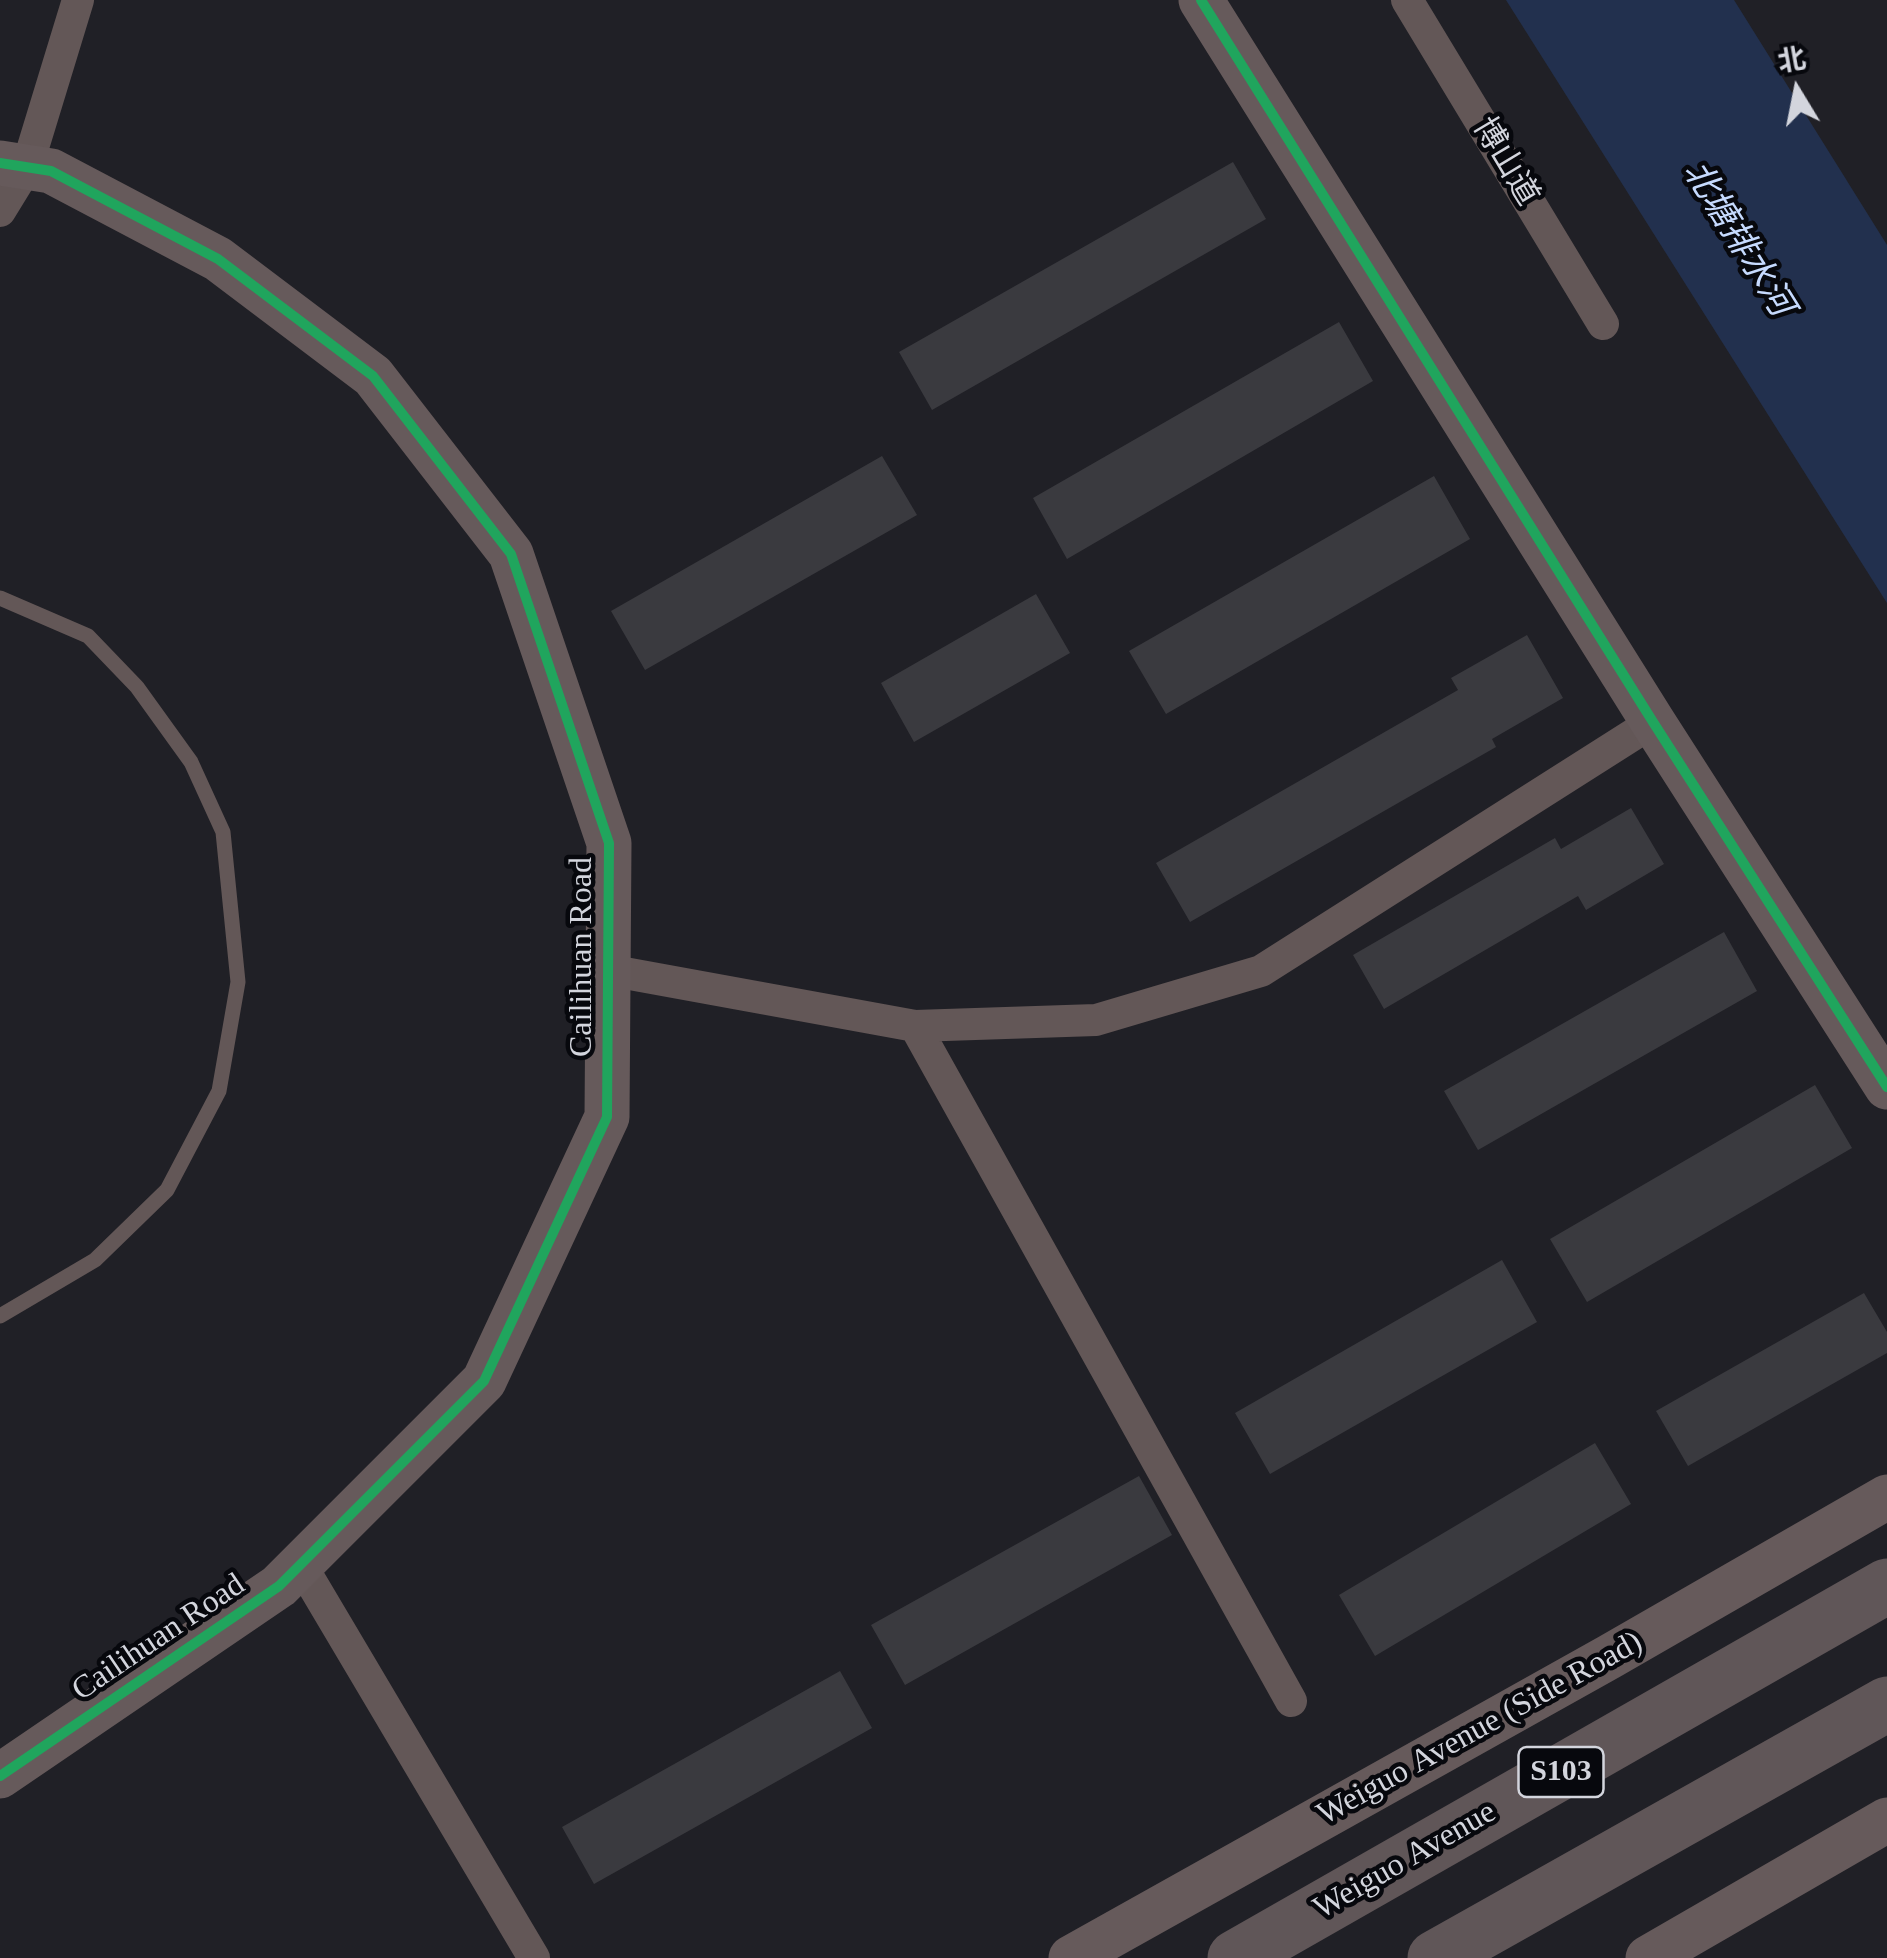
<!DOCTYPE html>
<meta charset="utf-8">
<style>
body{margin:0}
#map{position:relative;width:1887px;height:1958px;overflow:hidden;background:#202026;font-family:"Times New Roman","Noto Sans SC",serif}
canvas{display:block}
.north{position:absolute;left:1747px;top:40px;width:100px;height:100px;-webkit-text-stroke:8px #07080d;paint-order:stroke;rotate:350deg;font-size:28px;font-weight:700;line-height:40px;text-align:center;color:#d3d5dd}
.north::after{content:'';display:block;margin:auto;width:35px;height:45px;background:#d3d5dd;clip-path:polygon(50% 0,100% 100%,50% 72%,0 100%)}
</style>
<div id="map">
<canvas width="1887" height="1958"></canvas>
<div class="north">北</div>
</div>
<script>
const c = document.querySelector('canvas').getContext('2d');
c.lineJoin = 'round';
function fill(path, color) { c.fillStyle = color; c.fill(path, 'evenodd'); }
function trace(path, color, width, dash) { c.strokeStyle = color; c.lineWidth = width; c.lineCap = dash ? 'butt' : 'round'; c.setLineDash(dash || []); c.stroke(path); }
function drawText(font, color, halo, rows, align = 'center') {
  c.font = font + ' "Times New Roman","Noto Sans SC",serif'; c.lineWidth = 9; c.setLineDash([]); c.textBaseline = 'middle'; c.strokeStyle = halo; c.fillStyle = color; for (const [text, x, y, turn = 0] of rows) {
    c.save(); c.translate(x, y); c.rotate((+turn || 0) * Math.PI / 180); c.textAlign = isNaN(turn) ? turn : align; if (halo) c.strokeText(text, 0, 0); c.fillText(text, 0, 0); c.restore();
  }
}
const water = new Path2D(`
 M 1506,0 L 1734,0 L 1887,245 L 1887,603 Z`);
const building = new Path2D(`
 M 1233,162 L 1266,219 L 932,410 L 899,352 Z
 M 1339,322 L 1373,381 L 1067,559 L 1033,498 Z
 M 882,456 L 917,515 L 645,670 L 611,611 Z
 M 1434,476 L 1470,539 L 1166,714 L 1129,651 Z
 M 1036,594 L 1070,653 L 914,742 L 881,683 Z
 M 1527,635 L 1563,698 L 1492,739 L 1496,747 L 1190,922 L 1156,863 L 1458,690 L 1451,678 Z
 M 1631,808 L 1664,864 L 1586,910 L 1578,896 L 1384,1009 L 1353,955 L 1555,838 L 1561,849 Z
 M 1724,932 L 1757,991 L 1478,1150 L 1444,1091 Z
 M 1815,1085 L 1852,1148 L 1587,1302 L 1550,1239 Z
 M 1502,1260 L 1537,1322 L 1270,1474 L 1235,1413 Z
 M 1864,1293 L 1887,1332 L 1887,1353 L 1688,1466 L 1656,1411 Z
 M 1595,1443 L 1631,1504 L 1375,1656 L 1339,1595 Z
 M 1139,1476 L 1172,1535 L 905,1685 L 871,1625 Z
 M 840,1671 L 872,1728 L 594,1884 L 562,1827 Z`);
const lane = new Path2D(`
 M 0,598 L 88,636 L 137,687 L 191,762 L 223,832 L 238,982 L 219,1091 L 167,1190 L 95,1260 L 0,1316`);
const street = new Path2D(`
 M 1407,0 L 1603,324
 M 0,211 L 27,167 L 78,0
 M 608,970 L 915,1026 L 1096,1020 L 1261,971 L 1653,722
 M 915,1026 L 1291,1701
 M 301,1565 L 534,1958`);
const secondary = new Path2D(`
 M 1201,0 L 1653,722 L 1887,1087
 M 0,163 L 51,171 L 218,259 L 373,376 L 511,554 L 609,843 L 607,1117 L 484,1381 L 279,1586 L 0,1776
 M 1071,1958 L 1609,1657 L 1887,1497
 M 1648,1958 L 1887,1820`);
const highway = new Path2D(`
 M 1235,1958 L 1887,1586
 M 1435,1958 L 1887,1704`);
const cycleway = new Path2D(`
 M 1201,0 L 1653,722 L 1887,1087
 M 0,163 L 51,171 L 218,259 L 373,376 L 511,554 L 609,843 L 607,1117 L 484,1381 L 279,1586 L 0,1776`);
const shields = [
 [1561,1772,85]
];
const shieldNames = [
 ["S103",1561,1772]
];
const streetNames = [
 ["博山道",1505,162,59],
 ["Cailihuan Road",583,957,-90],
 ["Cailihuan Road",159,1638,-34],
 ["Weiguo Avenue (Side Road)",1480,1729,-29],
 ["Weiguo Avenue",1405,1861,-30]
];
const waterNames = [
 ["北塘排水河",1737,239,58]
];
fill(water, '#22304e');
fill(building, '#3a3a3f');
trace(lane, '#635757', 15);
trace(street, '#635757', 32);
trace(secondary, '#665a5b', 45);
trace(highway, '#605658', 55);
trace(cycleway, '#20a55d', 10);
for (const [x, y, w] of shields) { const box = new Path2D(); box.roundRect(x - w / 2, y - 25, w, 50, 8); c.fillStyle = '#07080d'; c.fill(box); trace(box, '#d3d5dd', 2.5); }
drawText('bold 30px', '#d3d5dd', null, shieldNames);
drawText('32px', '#d3d5dd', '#07080d', streetNames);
drawText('italic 35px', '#c6dafe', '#07080d', waterNames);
</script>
